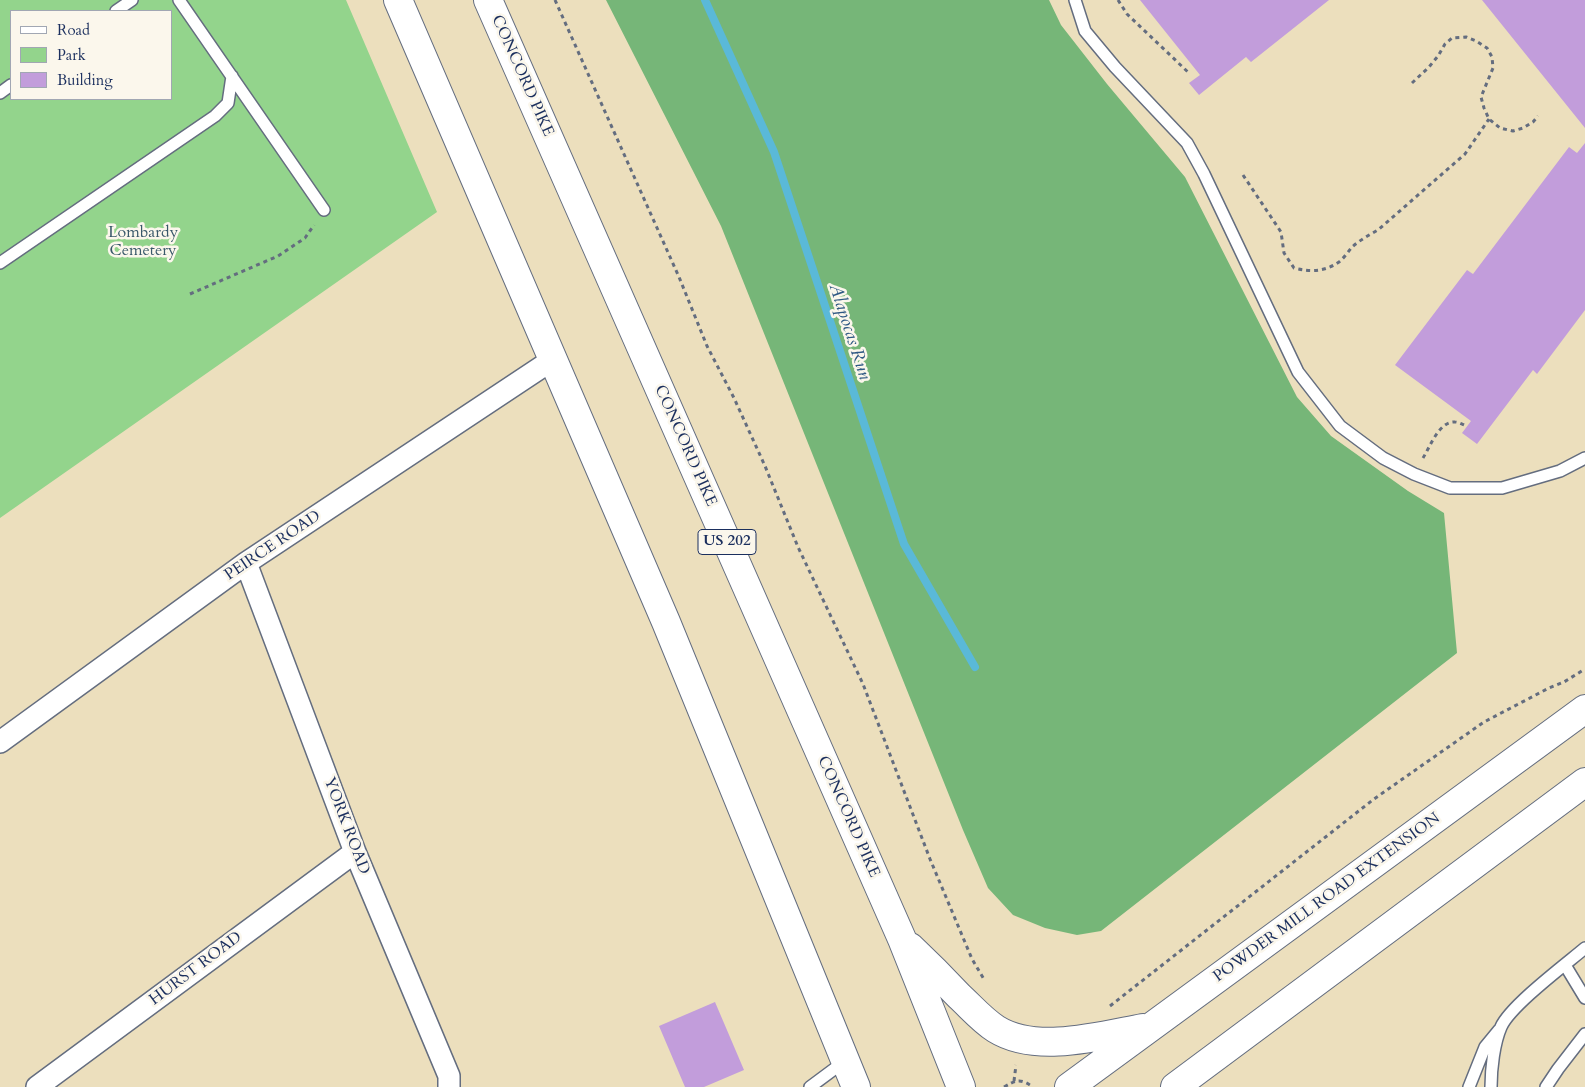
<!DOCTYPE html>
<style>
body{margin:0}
#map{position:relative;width:1585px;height:1087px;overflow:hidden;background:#ecdfbd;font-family:Cardo,serif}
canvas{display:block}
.legend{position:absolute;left:10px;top:10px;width:162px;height:90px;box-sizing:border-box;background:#fbf7ec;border:1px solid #a1a7b3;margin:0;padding:6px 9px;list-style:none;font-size:15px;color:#1b2f5e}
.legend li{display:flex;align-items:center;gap:10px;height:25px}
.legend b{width:25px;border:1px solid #a1a7b3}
</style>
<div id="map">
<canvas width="1585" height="1087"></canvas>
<ul class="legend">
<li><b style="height:6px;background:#fff"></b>Road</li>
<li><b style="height:14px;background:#93d48c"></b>Park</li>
<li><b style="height:14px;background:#c29ddb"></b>Building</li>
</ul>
</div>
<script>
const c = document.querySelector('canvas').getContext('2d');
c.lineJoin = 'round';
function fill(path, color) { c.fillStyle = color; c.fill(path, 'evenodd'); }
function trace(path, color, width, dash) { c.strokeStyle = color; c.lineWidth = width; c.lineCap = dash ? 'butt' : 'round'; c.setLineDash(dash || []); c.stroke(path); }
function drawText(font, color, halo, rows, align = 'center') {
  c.font = font + ' Cardo,serif'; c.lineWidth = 5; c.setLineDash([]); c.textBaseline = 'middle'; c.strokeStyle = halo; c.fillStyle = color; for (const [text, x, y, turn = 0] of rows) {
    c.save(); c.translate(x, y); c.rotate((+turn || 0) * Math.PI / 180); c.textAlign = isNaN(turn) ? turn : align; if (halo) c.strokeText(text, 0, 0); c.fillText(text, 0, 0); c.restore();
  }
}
const green = new Path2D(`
 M 0,0 L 346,0 L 437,212 L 0,518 ZM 11,11 L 171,11 L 171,99 L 11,99 Z`);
const forest = new Path2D(`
 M 606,0 L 1049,0 L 1061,25 L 1107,84 L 1185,177 L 1297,397 L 1331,436 L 1408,491 L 1444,513 L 1457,653 L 1101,931 L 1077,935 L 1045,928 L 1013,915 L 988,888 L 963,830 L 721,226 Z`);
const stream = new Path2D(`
 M 705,0 L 774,152 L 904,544 L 975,667`);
const building = new Path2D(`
 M 1140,0 L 1329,0 L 1251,62 L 1246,57 L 1199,95 L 1189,83 L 1200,75 Z
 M 1482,0 L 1585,0 L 1585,128 Z
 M 1585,143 L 1585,310 L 1537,374 L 1533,370 L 1477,444 L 1462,433 L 1471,421 L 1395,365 L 1467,270 L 1473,274 L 1569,147 L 1577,153 Z
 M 715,1002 L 744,1070 L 704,1087 L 685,1087 L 659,1026 Z`);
const path = new Path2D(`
 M 555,0 L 679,277 L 707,346 L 734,398 L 765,466 L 798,547 L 863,684 L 930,859 L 972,959 L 985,981
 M 1118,0 L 1127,14 L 1190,74
 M 1412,83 L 1429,67 L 1438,56 L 1445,44 L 1452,38 L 1466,37 L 1476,41 L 1487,48 L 1492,57 L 1493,68 L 1481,97 L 1484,108 L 1489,119 L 1500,128 L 1513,131 L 1523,128 L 1533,122 L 1538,116
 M 1243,175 L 1281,232 L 1284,253 L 1294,268 C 1311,272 1324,272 1339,262 C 1344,258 1348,252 1352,247 C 1360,240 1369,235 1378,230 L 1465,154 L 1489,119
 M 190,294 L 278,256 L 305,238 L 314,225
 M 1423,458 C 1430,447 1439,421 1455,422 C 1459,422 1463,425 1467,426
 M 1110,1006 L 1374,799 L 1484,722 L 1549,688 L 1564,682 L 1585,669
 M 1014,1081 L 1016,1065
 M 1004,1087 C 1015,1081 1019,1078 1030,1085`);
const lane = new Path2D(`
 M 179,0 L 324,210
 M 1075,0 L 1085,31 L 1115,67 L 1187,143 L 1204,174 L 1298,372 L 1340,426 L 1383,458 L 1414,474 L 1450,488 L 1502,488 L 1560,471 L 1585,458
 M 116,11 L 132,0
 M 0,93 L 11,85
 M 0,263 L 215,116 L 228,103 L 232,76
 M 1565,965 L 1585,998
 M 810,1087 L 845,1061
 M 1469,1087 L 1485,1047 L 1499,1030
 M 1491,1087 C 1491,1069 1494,1043 1501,1027 C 1510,1006 1566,964 1585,948
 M 1546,1087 L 1558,1069 L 1585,1034`);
const street = new Path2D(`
 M 246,563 L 355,852 L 449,1076 L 449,1087
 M 0,742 L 246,563 L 552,360
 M 37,1087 L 355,852`);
const highway = new Path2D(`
 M 398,0 L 666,622 L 856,1087
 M 488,0 L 902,939 L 961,1087
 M 910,947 C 927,963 943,979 959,996 C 971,1007 982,1020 996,1029 C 1036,1054 1100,1036 1143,1028
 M 1069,1087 L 1585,709
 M 1175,1087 L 1585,782`);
const shields = [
 [727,542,58]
];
const shieldNames = [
 ["US 202",727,542]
];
const streetNames = [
 ["CONCORD PIKE",522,76,66],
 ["CONCORD PIKE",685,446,66],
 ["PEIRCE ROAD",273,546,-34],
 ["CONCORD PIKE",848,817,66],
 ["YORK ROAD",346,826,69],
 ["POWDER MILL ROAD EXTENSION",1327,898,-36],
 ["HURST ROAD",196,969,-37]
];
const parkNames = [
 ["Lombardy",143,233],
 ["Cemetery",143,251]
];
const waterNames = [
 ["Alapocas Run",849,332,72]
];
fill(green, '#93d48c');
fill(forest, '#76b678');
trace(stream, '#5ab9d8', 8);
fill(building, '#c29ddb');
trace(lane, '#646d7f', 14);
trace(street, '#646d7f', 24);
trace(highway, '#646d7f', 30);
trace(path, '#646d7f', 3, [4, 4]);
trace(lane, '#fff', 11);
trace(street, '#fff', 21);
trace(highway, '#fff', 28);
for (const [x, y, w] of shields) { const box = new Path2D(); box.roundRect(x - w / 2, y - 12.5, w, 25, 4); c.fillStyle = '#fbf7ec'; c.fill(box); trace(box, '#1b2f5e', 1); }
drawText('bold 15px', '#1b2f5e', null, shieldNames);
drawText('16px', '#1b2f5e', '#fbf7ec', streetNames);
drawText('16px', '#39586a', '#fbf7ec', parkNames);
drawText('italic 18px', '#2e5883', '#fbf7ec', waterNames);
</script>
